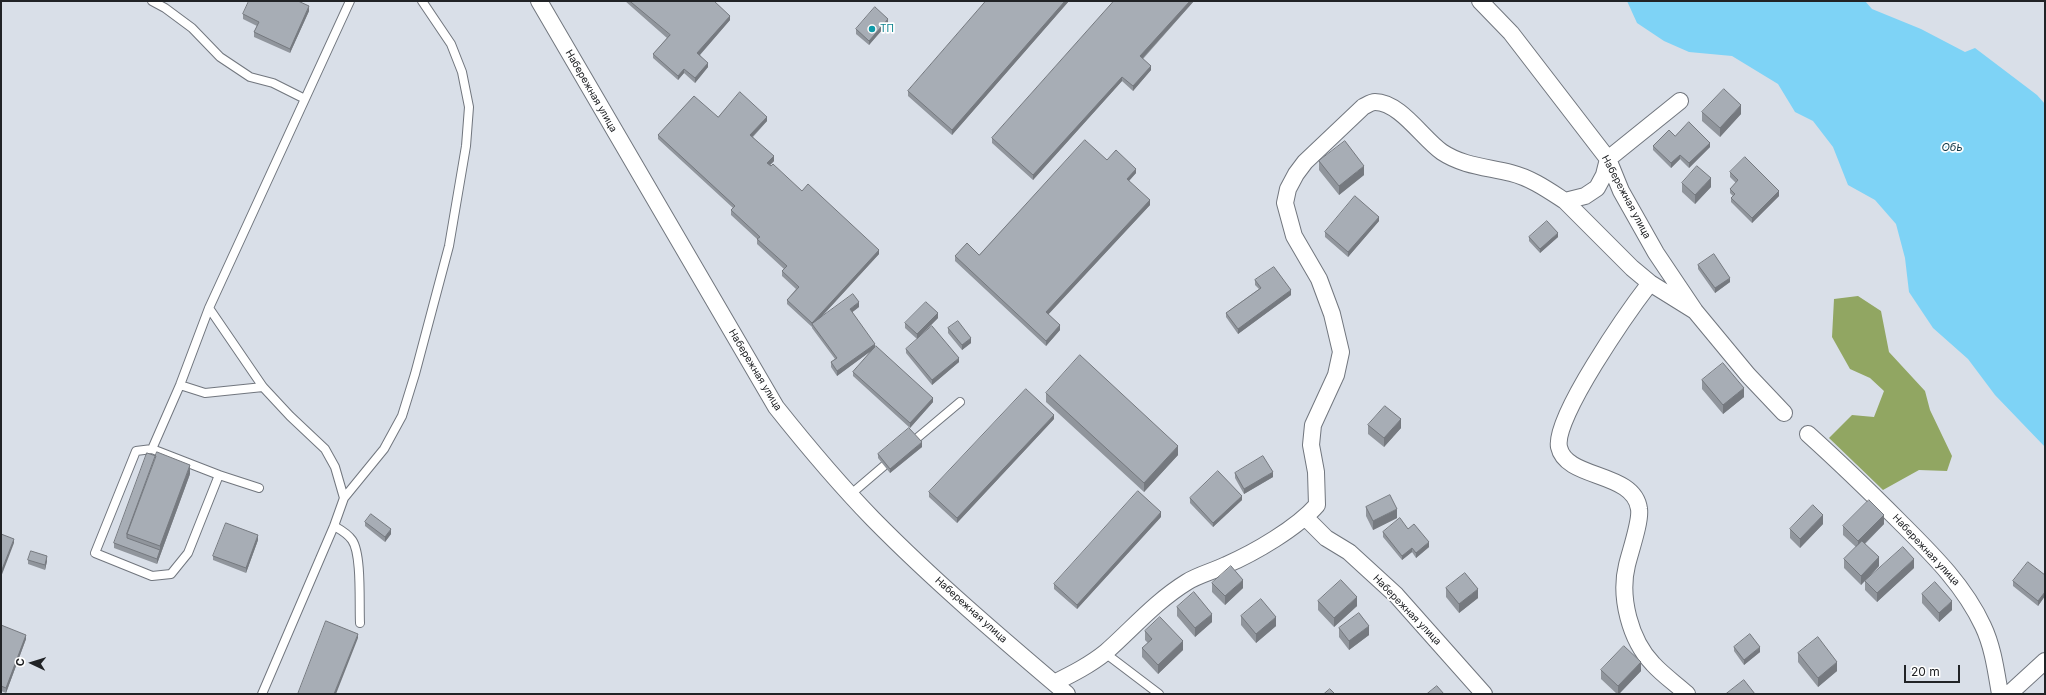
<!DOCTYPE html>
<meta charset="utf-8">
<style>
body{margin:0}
#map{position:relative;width:2046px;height:695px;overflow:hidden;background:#d9dfe8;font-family:Inter,sans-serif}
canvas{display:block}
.frame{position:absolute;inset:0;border:2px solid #212326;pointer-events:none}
.north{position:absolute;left:12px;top:643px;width:40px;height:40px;-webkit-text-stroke:3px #fff;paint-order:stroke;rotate:274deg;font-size:11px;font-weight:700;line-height:16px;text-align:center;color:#212326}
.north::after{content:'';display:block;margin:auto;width:14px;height:18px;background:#212326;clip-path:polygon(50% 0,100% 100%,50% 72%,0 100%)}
.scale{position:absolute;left:1904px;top:665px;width:56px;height:18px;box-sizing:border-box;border:2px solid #212326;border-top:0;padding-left:5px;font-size:12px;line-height:14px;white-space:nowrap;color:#212326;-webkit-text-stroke:3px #fff;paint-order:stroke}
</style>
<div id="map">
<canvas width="2046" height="695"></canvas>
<div class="frame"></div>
<div class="north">С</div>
<div class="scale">20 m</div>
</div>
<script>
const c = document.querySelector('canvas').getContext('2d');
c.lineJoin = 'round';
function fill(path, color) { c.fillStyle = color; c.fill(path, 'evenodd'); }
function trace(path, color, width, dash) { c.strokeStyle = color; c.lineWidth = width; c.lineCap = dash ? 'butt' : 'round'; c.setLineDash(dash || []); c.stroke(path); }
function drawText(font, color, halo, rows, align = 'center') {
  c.font = font + ' Inter,sans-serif'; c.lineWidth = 3.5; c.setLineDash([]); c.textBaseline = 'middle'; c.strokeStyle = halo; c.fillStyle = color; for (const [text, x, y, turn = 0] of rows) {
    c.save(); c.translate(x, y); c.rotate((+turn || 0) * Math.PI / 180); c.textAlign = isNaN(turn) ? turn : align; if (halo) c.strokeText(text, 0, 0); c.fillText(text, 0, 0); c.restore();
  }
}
const forest = new Path2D(`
 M 1858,296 L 1881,311 L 1889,352 L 1925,391 L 1930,410 L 1952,456 L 1947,471 L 1919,470 L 1883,490 L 1829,438 L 1852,415 L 1874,417 L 1884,391 L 1870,378 L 1850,369 L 1832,337 L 1834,299 Z`);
const water = new Path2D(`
 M 1627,1 L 1865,1 L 1872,9 L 1921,29 L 1965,52 L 1975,48 L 2037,95 L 2045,104 L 2045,447 L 1995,395 L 1968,359 L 1933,328 L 1909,292 L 1905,258 L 1896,224 L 1875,200 L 1848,185 L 1833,147 L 1813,121 L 1795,112 L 1778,84 L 1732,56 L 1689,52 L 1664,41 L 1637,23 Z`);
const service = new Path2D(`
 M 152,1 L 165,8 L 192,28 L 220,57 L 250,77 L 273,83 L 305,99
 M 209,308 L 263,387 L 290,416 L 325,449 L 335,467 L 344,498 L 334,526 L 262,694
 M 180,385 L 205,393 L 263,387
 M 910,444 L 960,402
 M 152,449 L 180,385 L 209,308 L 350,1
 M 219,475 L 188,553 L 171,574 L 152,576 L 95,553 L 136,451 L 152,449 L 219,475 L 259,488
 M 851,494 L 892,459
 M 344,498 L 384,449 L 402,416 L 415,374 L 449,246 L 466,146 L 469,107 L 462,72 L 451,44 L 422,1
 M 334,526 C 341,530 347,533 352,540 C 362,554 359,604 360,623
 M 1105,653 L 1159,694`);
const minor = new Path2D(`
 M 539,1 L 776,407 C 807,446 839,484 873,519 C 934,581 1001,638 1067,694
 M 1480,1 L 1511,33 L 1608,159 L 1621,191 L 1656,253 L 1695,311 L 1748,375 L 1784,413
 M 1565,201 L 1585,196 L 1597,188 L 1604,175 L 1608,159 L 1680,101
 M 1650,283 C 1630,309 1553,418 1559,447 C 1566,480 1634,471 1639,509 C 1641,521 1630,552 1627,565 C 1619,597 1630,640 1653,664 C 1663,675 1676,684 1687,694
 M 1808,434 C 1839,462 1870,492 1900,522 C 1932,554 1964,585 1983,626 C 1993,647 1996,671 2000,694
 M 1306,518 L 1326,538 L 1349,552 L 1396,595 L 1484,694
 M 1054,683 C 1072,674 1090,665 1106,652 C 1133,628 1156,601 1187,582 C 1198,575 1214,571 1226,565 C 1254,553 1297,528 1317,505 L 1316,472 L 1311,445 L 1313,425 L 1336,375 L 1341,352 L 1332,314 L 1319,279 L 1294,236 L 1285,203 L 1288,189 L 1296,174 L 1305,162 L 1363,107 C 1367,105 1371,102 1375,102 C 1400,102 1423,139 1442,152 C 1463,166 1487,167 1511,173 C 1531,178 1548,190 1565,201 L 1632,268 L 1650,283 L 1695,311
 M 2009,694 L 2045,661`);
const wall = new Path2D(`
 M 625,1 L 714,1 L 730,20 L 700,55 L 708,67 L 695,83 L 684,73 L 678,80 L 653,58 L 653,54 L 667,38 Z
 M 985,1 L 1069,1 L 952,135 L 908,96 L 908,91 L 986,1 Z
 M 1114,1 L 1194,1 L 1143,59 L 1151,70 L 1133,91 L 1122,81 L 1033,180 L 992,143 L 992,138 Z
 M 309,11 L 290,53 L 254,37 L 254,32 L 257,26 L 243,19 L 243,14 Z
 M 888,23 L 869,45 L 856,34 L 856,29 Z
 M 1702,112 L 1741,114 L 1720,137 L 1702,121 Z
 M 718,117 L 767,121 L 753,137 L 774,161 L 770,165 L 802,191 L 879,254 L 821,317 L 859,307 L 852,312 L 875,348 L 933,402 L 910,428 L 853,376 L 853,372 L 872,350 L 837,376 L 831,367 L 831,362 L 835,359 L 812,328 L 812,327 L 787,304 L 787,300 L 796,289 L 782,276 L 782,271 L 784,269 L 757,244 L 757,239 L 731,215 L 731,210 L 733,208 L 658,139 L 658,135 Z
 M 1675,136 L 1710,147 L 1689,168 L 1680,159 L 1671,168 L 1653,150 L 1653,146 Z
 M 1107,160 L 1136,173 L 1129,181 L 1150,205 L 1048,314 L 1060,330 L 1046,346 L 955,261 L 955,256 L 979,255 Z
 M 1319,161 L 1364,175 L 1339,195 L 1319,170 Z
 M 1730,172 L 1779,196 L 1752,223 L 1731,202 L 1731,198 L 1733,196 L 1730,193 L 1730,189 L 1736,183 L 1730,177 Z
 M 1682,183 L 1711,187 L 1695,204 L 1682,192 Z
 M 1379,221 L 1348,257 L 1325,237 L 1325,232 Z
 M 1529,237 L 1558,237 L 1540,253 L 1529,241 Z
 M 1698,265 L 1730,282 L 1715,293 L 1698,269 Z
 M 1255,280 L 1291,295 L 1238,334 L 1226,317 L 1226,313 L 1259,289 L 1255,285 Z
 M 938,318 L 917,339 L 905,328 L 905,323 Z
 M 948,328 L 971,343 L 962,350 L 948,333 Z
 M 906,349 L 959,362 L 932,385 L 906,353 Z
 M 1702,380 L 1744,397 L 1723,414 L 1702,389 Z
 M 1046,393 L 1178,455 L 1144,492 L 1046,402 Z
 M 1054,419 L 957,523 L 929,497 L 929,492 Z
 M 1368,425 L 1401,428 L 1384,447 L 1368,434 Z
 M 922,447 L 890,473 L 878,458 L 878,454 Z
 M 1235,473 L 1273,477 L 1244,494 L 1235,478 Z
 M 190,474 L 157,564 L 114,548 L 114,543 Z
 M 1190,498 L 1242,500 L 1213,527 L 1190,503 Z
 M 1366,507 L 1397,518 L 1373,530 L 1366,516 Z
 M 1161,517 L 1077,609 L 1054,589 L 1054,584 Z
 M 365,522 L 391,534 L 385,542 L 365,526 Z
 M 1823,524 L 1800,548 L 1790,538 L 1790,529 Z
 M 1884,524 L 1865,544 L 1879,566 L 1861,585 L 1844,568 L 1844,559 L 1856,547 L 1843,535 L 1843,526 Z
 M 1408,529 L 1429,547 L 1416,558 L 1412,552 L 1402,560 L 1383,537 L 1383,532 Z
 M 258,540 L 246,573 L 213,560 L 213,556 Z
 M 28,560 L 47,561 L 45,570 L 28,564 Z
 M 1914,568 L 1877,602 L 1865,590 L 1865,581 Z
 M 2045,575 L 2045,596 L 2038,606 L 2013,586 L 2013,581 Z
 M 1212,583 L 1243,588 L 1225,605 L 1212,592 Z
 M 1446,588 L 1478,598 L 1459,613 L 1446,597 Z
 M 1922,594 L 1952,610 L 1939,622 L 1922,603 Z
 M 1318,601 L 1357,606 L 1334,627 L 1318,610 Z
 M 1177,607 L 1212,622 L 1195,637 L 1177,616 Z
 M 1241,616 L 1276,626 L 1256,643 L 1241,625 Z
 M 1,625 L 26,639 L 6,693 L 1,691 Z
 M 1339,628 L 1369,635 L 1349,650 L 1339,637 Z
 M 1145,631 L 1183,650 L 1158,674 L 1142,657 L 1142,648 L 1148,643 L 1145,640 Z
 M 1734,647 L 1760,652 L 1744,665 L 1734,651 Z
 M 1798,653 L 1837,671 L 1818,687 L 1798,662 Z
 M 1601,670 L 1641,671 L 1619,694 L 1617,694 L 1601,679 Z`);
const shadedWall = new Path2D(`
 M 1065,1 L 1069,1 L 952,135 L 952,130 Z
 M 1190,1 L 1194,1 L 1140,61 L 1140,56 Z
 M 309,6 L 309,11 L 290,53 L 290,49 Z
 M 730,16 L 730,20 L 697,58 L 697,53 Z
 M 888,19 L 888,23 L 869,45 L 869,41 Z
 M 708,63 L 708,67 L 695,83 L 695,78 Z
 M 1151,66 L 1151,70 L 1133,91 L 1133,86 Z
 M 684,69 L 684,73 L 678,80 L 678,76 Z
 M 1122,77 L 1122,81 L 1033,180 L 1033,175 Z
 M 1741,105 L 1741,114 L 1720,137 L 1720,128 Z
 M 767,117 L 767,121 L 750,139 L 750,135 Z
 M 1710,143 L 1710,147 L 1689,168 L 1689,163 Z
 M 1680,155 L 1680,159 L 1671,168 L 1671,163 Z
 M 774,156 L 774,161 L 767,168 L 767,163 Z
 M 1364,166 L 1364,175 L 1339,195 L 1339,186 Z
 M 1136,169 L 1136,173 L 1127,183 L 1127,179 Z
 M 1711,178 L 1711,187 L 1695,204 L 1695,195 Z
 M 1779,191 L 1779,196 L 1752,223 L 1752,218 Z
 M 1150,200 L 1150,205 L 1046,317 L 1046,312 Z
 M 1379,217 L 1379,221 L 1348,257 L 1348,252 Z
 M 1558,233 L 1558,237 L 1540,253 L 1540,249 Z
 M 879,250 L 879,254 L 813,326 L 812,324 L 812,327 L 812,323 Z
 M 1730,278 L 1730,282 L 1715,293 L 1715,288 Z
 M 1291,290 L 1291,295 L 1238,334 L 1238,329 Z
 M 859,302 L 859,307 L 850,314 L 850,309 Z
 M 938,313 L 938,318 L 917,339 L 917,334 Z
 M 1060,325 L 1060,330 L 1046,346 L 1046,341 Z
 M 971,338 L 971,343 L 962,350 L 962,345 Z
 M 875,344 L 875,348 L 837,376 L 837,371 Z
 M 959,358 L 959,362 L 932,385 L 932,380 Z
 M 1744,388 L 1744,397 L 1723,414 L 1723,405 Z
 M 933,398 L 933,402 L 910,428 L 910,423 Z
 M 1054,415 L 1054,419 L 957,523 L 957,518 Z
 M 1401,419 L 1401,428 L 1384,447 L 1384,438 Z
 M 922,442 L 922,447 L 890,473 L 890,469 Z
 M 1178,446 L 1178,455 L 1144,492 L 1144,483 Z
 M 190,465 L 190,474 L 157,564 L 157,559 L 160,550 L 160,546 Z
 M 1273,472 L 1273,477 L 1244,494 L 1244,489 Z
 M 1242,496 L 1242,500 L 1213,527 L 1213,523 Z
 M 1397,509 L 1397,518 L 1373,530 L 1373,521 Z
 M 1161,512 L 1161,517 L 1077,609 L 1077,605 Z
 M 1823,515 L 1823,524 L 1800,548 L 1800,539 Z
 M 1884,515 L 1884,524 L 1858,550 L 1858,541 Z
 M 391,529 L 391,534 L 385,542 L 385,537 Z
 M 258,535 L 258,540 L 246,573 L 246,568 Z
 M 14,539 L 14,543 L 1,577 L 1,572 Z
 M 1429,542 L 1429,547 L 1416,558 L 1416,553 Z
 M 1412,548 L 1412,552 L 1402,560 L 1402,556 Z
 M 47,556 L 47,561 L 45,570 L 45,565 Z
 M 1879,557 L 1879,566 L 1861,585 L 1861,576 Z
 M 1914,559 L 1914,568 L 1877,602 L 1877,593 Z
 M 1243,580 L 1243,588 L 1225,605 L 1225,596 Z
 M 1478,589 L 1478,598 L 1459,613 L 1459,604 Z
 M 2045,592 L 2045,596 L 2038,606 L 2038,601 Z
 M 1357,597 L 1357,606 L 1334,627 L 1334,618 Z
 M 1952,601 L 1952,610 L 1939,622 L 1939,613 Z
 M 1212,614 L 1212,622 L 1195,637 L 1195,628 Z
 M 1276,617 L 1276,626 L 1256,643 L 1256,634 Z
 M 1369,626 L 1369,635 L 1349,650 L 1349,641 Z
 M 358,634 L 358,638 L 336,694 L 334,694 Z
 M 26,635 L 26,639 L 6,693 L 6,688 Z
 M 1183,641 L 1183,650 L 1158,674 L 1158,665 Z
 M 1760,647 L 1760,652 L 1744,665 L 1744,660 Z
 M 1641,662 L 1641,671 L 1619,694 L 1618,694 L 1618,686 Z
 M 1837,662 L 1837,671 L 1818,687 L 1818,678 Z`);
const building = new Path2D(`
 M 249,1 L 298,1 L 309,6 L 290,49 L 254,32 L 259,22 L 243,14 Z
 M 630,1 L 714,1 L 730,16 L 697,53 L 708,63 L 695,78 L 684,69 L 678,76 L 653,54 L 670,35 Z
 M 986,1 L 1065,1 L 952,130 L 908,91 Z
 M 1114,1 L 1190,1 L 1140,56 L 1151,66 L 1133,86 L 1122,77 L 1033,175 L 992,138 Z
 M 875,7 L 888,19 L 869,41 L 856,29 Z
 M 1724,89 L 1741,105 L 1720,128 L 1702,112 Z
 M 740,92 L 767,117 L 750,135 L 774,156 L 767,163 L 771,166 L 773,164 L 802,191 L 808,184 L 879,250 L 812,323 L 787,300 L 799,287 L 782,271 L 787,266 L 757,239 L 760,237 L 731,210 L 735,206 L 658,135 L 694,96 L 718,117 Z
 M 1689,122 L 1710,143 L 1689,163 L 1680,155 L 1671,163 L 1653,146 L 1669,130 L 1675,136 Z
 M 1085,140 L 1107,160 L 1116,150 L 1136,169 L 1127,179 L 1150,200 L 1046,312 L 1060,325 L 1046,341 L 955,256 L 967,243 L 979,255 Z
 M 1345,141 L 1364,166 L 1339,186 L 1319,161 Z
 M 1745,157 L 1779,191 L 1752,218 L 1731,198 L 1735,194 L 1730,189 L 1738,180 L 1730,172 Z
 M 1697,166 L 1711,178 L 1695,195 L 1682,183 Z
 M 1355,196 L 1379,217 L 1348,252 L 1325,232 Z
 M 1547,221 L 1558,233 L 1540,249 L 1529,237 Z
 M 1714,254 L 1730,278 L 1715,288 L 1698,265 Z
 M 1274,267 L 1291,290 L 1238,329 L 1226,313 L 1261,288 L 1255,280 Z
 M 853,294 L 859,302 L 850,309 L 875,344 L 837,371 L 831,362 L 837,358 L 812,324 Z
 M 926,302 L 938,313 L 917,334 L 905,323 Z
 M 958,321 L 971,338 L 962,345 L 948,328 Z
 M 932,326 L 959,358 L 932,380 L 906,349 Z
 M 876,346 L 933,398 L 910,423 L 853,372 Z
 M 1080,355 L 1178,446 L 1144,483 L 1046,393 Z
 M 1723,363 L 1744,388 L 1723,405 L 1702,380 Z
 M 1026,389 L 1054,415 L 957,518 L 929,492 Z
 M 1385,406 L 1401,419 L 1384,438 L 1368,425 Z
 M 909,428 L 922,442 L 890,469 L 878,454 Z
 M 157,452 L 190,465 L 160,546 L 127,534 Z
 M 147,453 L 156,456 L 127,534 L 127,538 L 160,550 L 157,559 L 114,543 Z
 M 1263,456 L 1273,472 L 1244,489 L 1235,473 Z
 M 1218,471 L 1242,496 L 1213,523 L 1190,498 Z
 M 1138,491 L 1161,512 L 1077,605 L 1054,584 Z
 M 1390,495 L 1397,509 L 1373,521 L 1366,507 Z
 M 1869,500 L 1884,515 L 1858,541 L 1843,526 Z
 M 1813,505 L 1823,515 L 1800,539 L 1790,529 Z
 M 371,514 L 391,529 L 385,537 L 365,522 Z
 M 1400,518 L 1408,529 L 1414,524 L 1429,542 L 1416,553 L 1412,548 L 1402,556 L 1383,532 Z
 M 226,523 L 258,535 L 246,568 L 213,556 Z
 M 1,534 L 14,539 L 1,572 Z
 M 1862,541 L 1879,557 L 1861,576 L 1844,559 Z
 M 1903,547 L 1914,559 L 1877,593 L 1865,581 Z
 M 31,551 L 47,556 L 45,565 L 28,560 Z
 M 2028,562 L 2045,575 L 2045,592 L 2038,601 L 2013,581 Z
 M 1231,566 L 1243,580 L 1225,596 L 1212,583 Z
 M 1465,573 L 1478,589 L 1459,604 L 1446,588 Z
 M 1341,580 L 1357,597 L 1334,618 L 1318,601 Z
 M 1935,582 L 1952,601 L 1939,613 L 1922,594 Z
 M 1194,592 L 1212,614 L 1195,628 L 1177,607 Z
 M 1261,599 L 1276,617 L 1256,634 L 1241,616 Z
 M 1359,613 L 1369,626 L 1349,641 L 1339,628 Z
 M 1160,617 L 1183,641 L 1158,665 L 1142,648 L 1152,639 L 1145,631 Z
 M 326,621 L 358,634 L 334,694 L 298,694 Z
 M 1,625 L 26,635 L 6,688 L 1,686 Z
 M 1750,634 L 1760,647 L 1744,660 L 1734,647 Z
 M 1818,637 L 1837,662 L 1818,678 L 1798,653 Z
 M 1624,646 L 1641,662 L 1618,686 L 1601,670 Z
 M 1744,680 L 1755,694 L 1726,694 Z
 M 1437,686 L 1444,694 L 1427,694 Z
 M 1330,689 L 1335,694 L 1324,694 Z`);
const markers = [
 [872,29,4,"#0f9aa8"]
];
const cultureNames = [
 ["ТП",880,29]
];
const streetNames = [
 ["Набережная улица",591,91,60],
 ["Набережная улица",1626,197,62],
 ["Набережная улица",755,370,59],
 ["Набережная улица",1926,550,47],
 ["Набережная улица",971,610,42],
 ["Набережная улица",1407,610,46]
];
const waterNames = [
 ["Обь",1952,148]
];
fill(forest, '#91a662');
fill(water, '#7ed3f6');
trace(service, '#71767e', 10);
trace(minor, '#71767e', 18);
trace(service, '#fff', 8);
trace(minor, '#fff', 16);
fill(wall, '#90959c');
fill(shadedWall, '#75797f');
fill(building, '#a7adb5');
trace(building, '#75797f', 1);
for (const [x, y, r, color] of markers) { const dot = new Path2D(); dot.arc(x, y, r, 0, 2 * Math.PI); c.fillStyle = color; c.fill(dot); trace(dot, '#fff', 1.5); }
drawText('10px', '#0d838f', '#fff', cultureNames, 'left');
drawText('10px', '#212326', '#fff', streetNames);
drawText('italic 11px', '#113847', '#fff', waterNames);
</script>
